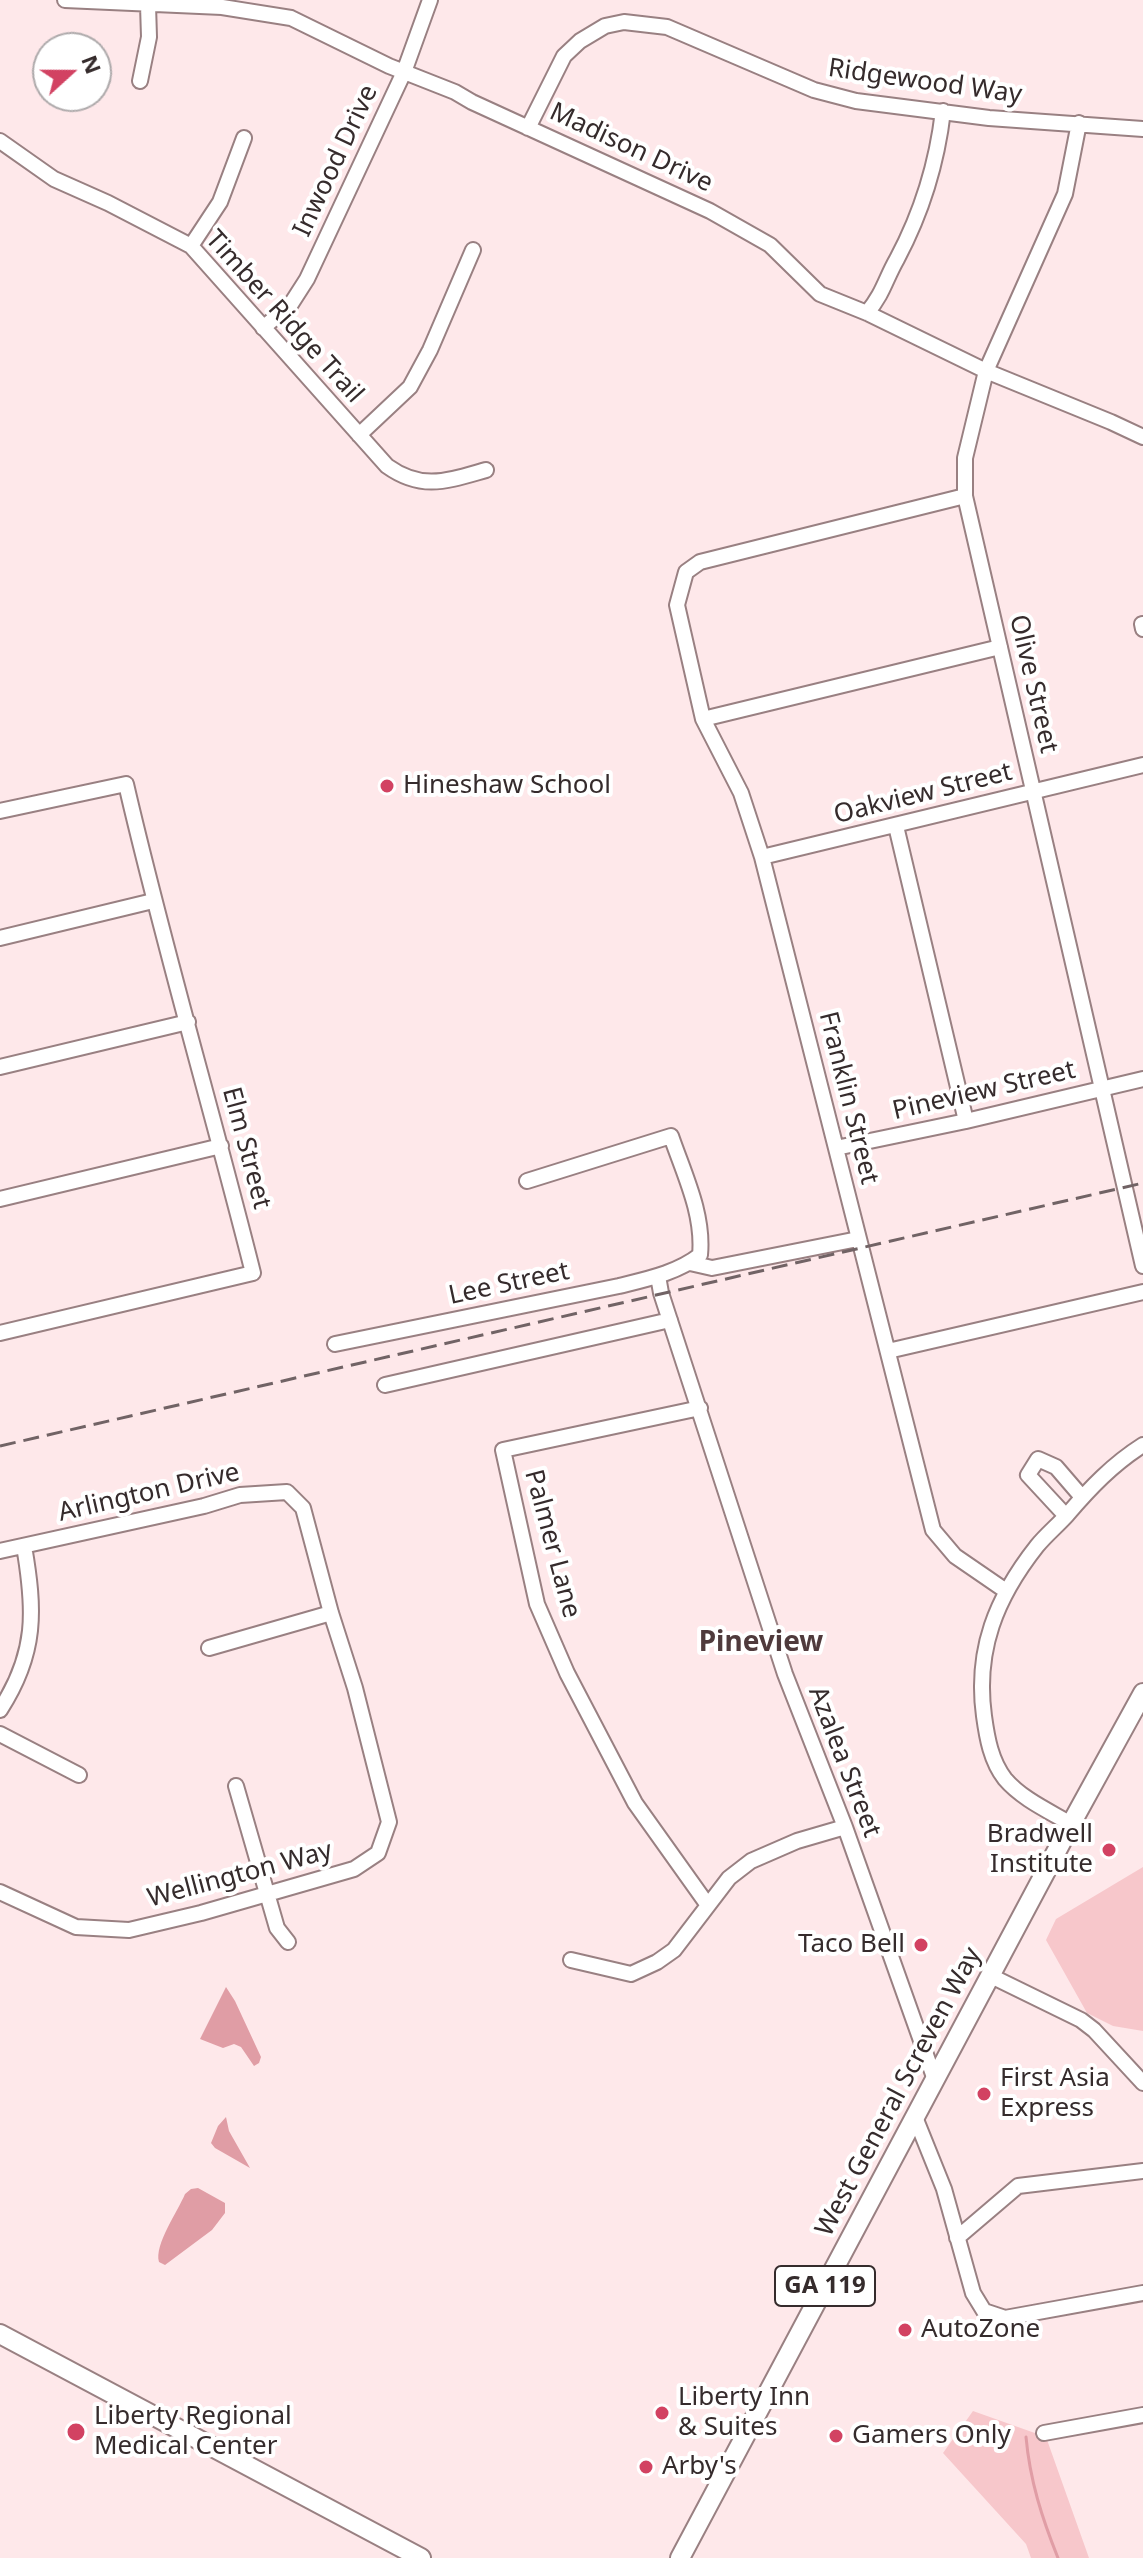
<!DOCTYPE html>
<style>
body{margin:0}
#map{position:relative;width:1143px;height:2558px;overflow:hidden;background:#fee8ea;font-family:"Noto Sans",sans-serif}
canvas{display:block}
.north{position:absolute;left:32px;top:32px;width:80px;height:80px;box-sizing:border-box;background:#fff;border:2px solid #aeaaab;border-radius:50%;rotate:69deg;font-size:22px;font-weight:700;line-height:32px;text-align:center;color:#352b2c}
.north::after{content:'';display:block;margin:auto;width:28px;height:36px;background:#d24262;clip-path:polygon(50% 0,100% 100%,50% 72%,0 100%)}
</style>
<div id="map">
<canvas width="1143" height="2558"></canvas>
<div class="north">N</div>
</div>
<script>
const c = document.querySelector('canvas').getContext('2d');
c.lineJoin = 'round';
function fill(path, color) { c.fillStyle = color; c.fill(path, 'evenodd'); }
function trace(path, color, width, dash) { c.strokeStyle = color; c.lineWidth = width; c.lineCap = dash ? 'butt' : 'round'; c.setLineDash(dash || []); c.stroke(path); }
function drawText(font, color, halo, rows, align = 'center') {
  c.font = font + ' "Noto Sans",sans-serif'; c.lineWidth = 8; c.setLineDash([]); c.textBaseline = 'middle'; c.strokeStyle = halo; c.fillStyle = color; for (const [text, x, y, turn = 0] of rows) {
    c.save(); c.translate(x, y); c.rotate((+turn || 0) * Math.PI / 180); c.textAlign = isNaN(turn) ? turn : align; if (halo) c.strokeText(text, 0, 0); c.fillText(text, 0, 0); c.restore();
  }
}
const green = new Path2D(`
 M 1143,1867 L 1143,2031 L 1113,2026 L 1087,2013 L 1046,1940 L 1056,1919 Z
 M 973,2411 L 1046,2437 L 1089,2558 L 1031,2558 L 1026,2544 L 943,2453 Z`);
const water = new Path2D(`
 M 226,1987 L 235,2001 L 261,2057 L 259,2063 L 254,2066 L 241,2047 L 234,2044 L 223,2048 L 200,2039 Z
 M 226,2117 L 229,2131 L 250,2168 L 215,2148 L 211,2143 L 218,2126 Z
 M 198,2188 L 225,2203 L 225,2213 L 212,2230 L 165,2265 L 159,2262 C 154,2245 178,2211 185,2194 L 191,2189 Z`);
const stream = new Path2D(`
 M 1026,2437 C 1030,2481 1042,2518 1058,2558`);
const minor = new Path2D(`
 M 65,0 L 222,7 L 291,18 L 389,66 L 455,92 L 472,102 L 710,211 L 770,245 L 820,294 L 867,313 L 986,371 L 1111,422 L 1143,437
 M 140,81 L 149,37 L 148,5
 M 1079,123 L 1065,194 L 986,371 L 965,458 L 965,496 L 1143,1266
 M 528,128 L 564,56 L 580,41 L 605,26 L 624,22 L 667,27 L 814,90 L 856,101 L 989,118 L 1143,129
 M 0,141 L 54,179 L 108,203 L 191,246 L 387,466 C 422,491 447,481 486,470
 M 191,246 L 220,202 L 244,138
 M 867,313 C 884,292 885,280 897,259 C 922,212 937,163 943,111
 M 263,328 L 291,304 L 307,279 L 404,72 L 430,0
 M 359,435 L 410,387 L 430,350 L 473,250
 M 965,496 L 700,562 L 686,572 L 677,605 L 703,719 L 741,793 L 762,857 L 933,1530 L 955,1556 L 1006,1591
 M 1142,624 L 1143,629
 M 703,719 L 1000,647
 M 0,811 L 126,784 C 164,948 212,1110 253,1273 L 0,1333
 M 896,826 L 966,1121
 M 762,857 L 1143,765
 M 0,938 L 153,901
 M 0,1067 L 188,1022
 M 836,1148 L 966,1121 L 1143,1079
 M 0,1199 L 221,1146
 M 690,1263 L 712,1268 L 858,1239
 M 658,1276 L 661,1293 L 785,1674 L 845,1827 L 935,2080
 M 335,1344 L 619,1286 C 647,1279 677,1273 700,1255 C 704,1214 684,1174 671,1136 L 527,1181
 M 888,1351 L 1143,1292
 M 385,1385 L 670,1320
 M 700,1408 L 503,1450 L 537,1604 L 567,1673 L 635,1803 L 707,1904
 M 1066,1516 L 1028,1475 L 1038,1459 L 1056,1467 L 1081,1496
 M 0,1551 L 204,1506 L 240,1495 L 287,1492 L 303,1508 L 331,1613 L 355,1688 L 389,1822 L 378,1853 L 354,1869 L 201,1913 L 129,1930 L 76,1927 L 0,1892
 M 209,1648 L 331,1613
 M 0,1710 C 37,1653 35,1610 24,1546
 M 0,1734 L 79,1775
 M 236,1786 L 277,1928 L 288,1942
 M 1071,1824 C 1049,1811 1022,1799 1005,1779 C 991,1761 987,1738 984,1716 C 975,1650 996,1598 1037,1546 C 1046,1535 1057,1526 1067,1515 C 1090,1488 1113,1464 1143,1445
 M 571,1960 L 631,1974 L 657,1962 L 674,1950 L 729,1878 L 751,1861 L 797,1841 L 845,1827
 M 991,1976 L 1081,2020 L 1094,2030 L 1143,2083
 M 915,2117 L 944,2189 L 973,2293 L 984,2311 L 1005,2318 L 1143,2293
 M 957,2238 L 1018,2186 L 1143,2171
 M 1044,2433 L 1143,2415`);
const major = new Path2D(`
 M 0,2334 L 421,2558
 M 680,2558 L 1071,1824 L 1143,1693`);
const rail = new Path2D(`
 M 0,1446 L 1143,1183`);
const markers = [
 [387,786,8,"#d24262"],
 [1109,1850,8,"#d24262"],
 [921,1945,8,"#d24262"],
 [984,2094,8,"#d24262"],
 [905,2330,8,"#d24262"],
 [662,2413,8,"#d24262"],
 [76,2432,10,"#d24262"],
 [836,2436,8,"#d24262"],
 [646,2467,8,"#d24262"]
];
const shields = [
 [825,2286,100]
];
const shieldNames = [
 ["GA 119",825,2286]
];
const streetNames = [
 ["Ridgewood Way",925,82,8],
 ["Madison Drive",631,148,25],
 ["Inwood Drive",336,161,-65],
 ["Timber Ridge Trail",284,317,48],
 ["Olive Street",1033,684,77],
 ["Oakview Street",923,794,-14],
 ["Pineview Street",984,1091,-13],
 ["Franklin Street",848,1098,76],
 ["Elm Street",246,1148,75],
 ["Lee Street",509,1284,-12],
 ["Arlington Drive",149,1493,-13],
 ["Palmer Lane",552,1544,75],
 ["Azalea Street",844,1762,69],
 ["Wellington Way",240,1875,-15],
 ["West General Screven Way",899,2092,-62]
];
const poiNames = [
 ["Hineshaw School",403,786],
 ["Bradwell",1093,1835,"right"],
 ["Institute",1093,1865,"right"],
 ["Taco Bell",905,1945,"right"],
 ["First Asia",1000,2079],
 ["Express",1000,2109],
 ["AutoZone",921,2330],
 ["Liberty Inn",678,2398],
 ["& Suites",678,2428],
 ["Liberty Regional",94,2417],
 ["Medical Center",94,2447],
 ["Gamers Only",852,2436],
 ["Arby's",662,2467]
];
const neighbourhoodNames = [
 ["Pineview",761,1643]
];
fill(green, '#f7c7cb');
fill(water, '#e09da5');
trace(stream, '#e09da5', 3);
trace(minor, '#998082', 18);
trace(major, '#998082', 22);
trace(minor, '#fff', 14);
trace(major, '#fff', 18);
trace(rail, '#716365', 3, [16, 8]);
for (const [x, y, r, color] of markers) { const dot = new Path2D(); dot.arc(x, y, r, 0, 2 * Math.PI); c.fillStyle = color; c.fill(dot); trace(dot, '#fff', 3); }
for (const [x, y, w] of shields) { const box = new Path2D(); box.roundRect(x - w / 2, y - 20, w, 40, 6); c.fillStyle = '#fff'; c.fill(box); trace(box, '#352b2c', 2); }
drawText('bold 24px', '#352b2c', null, shieldNames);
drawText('26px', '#352b2c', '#fff', streetNames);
drawText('26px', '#352b2c', '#fff', poiNames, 'left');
drawText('bold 28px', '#4f3a3c', '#fff', neighbourhoodNames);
</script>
